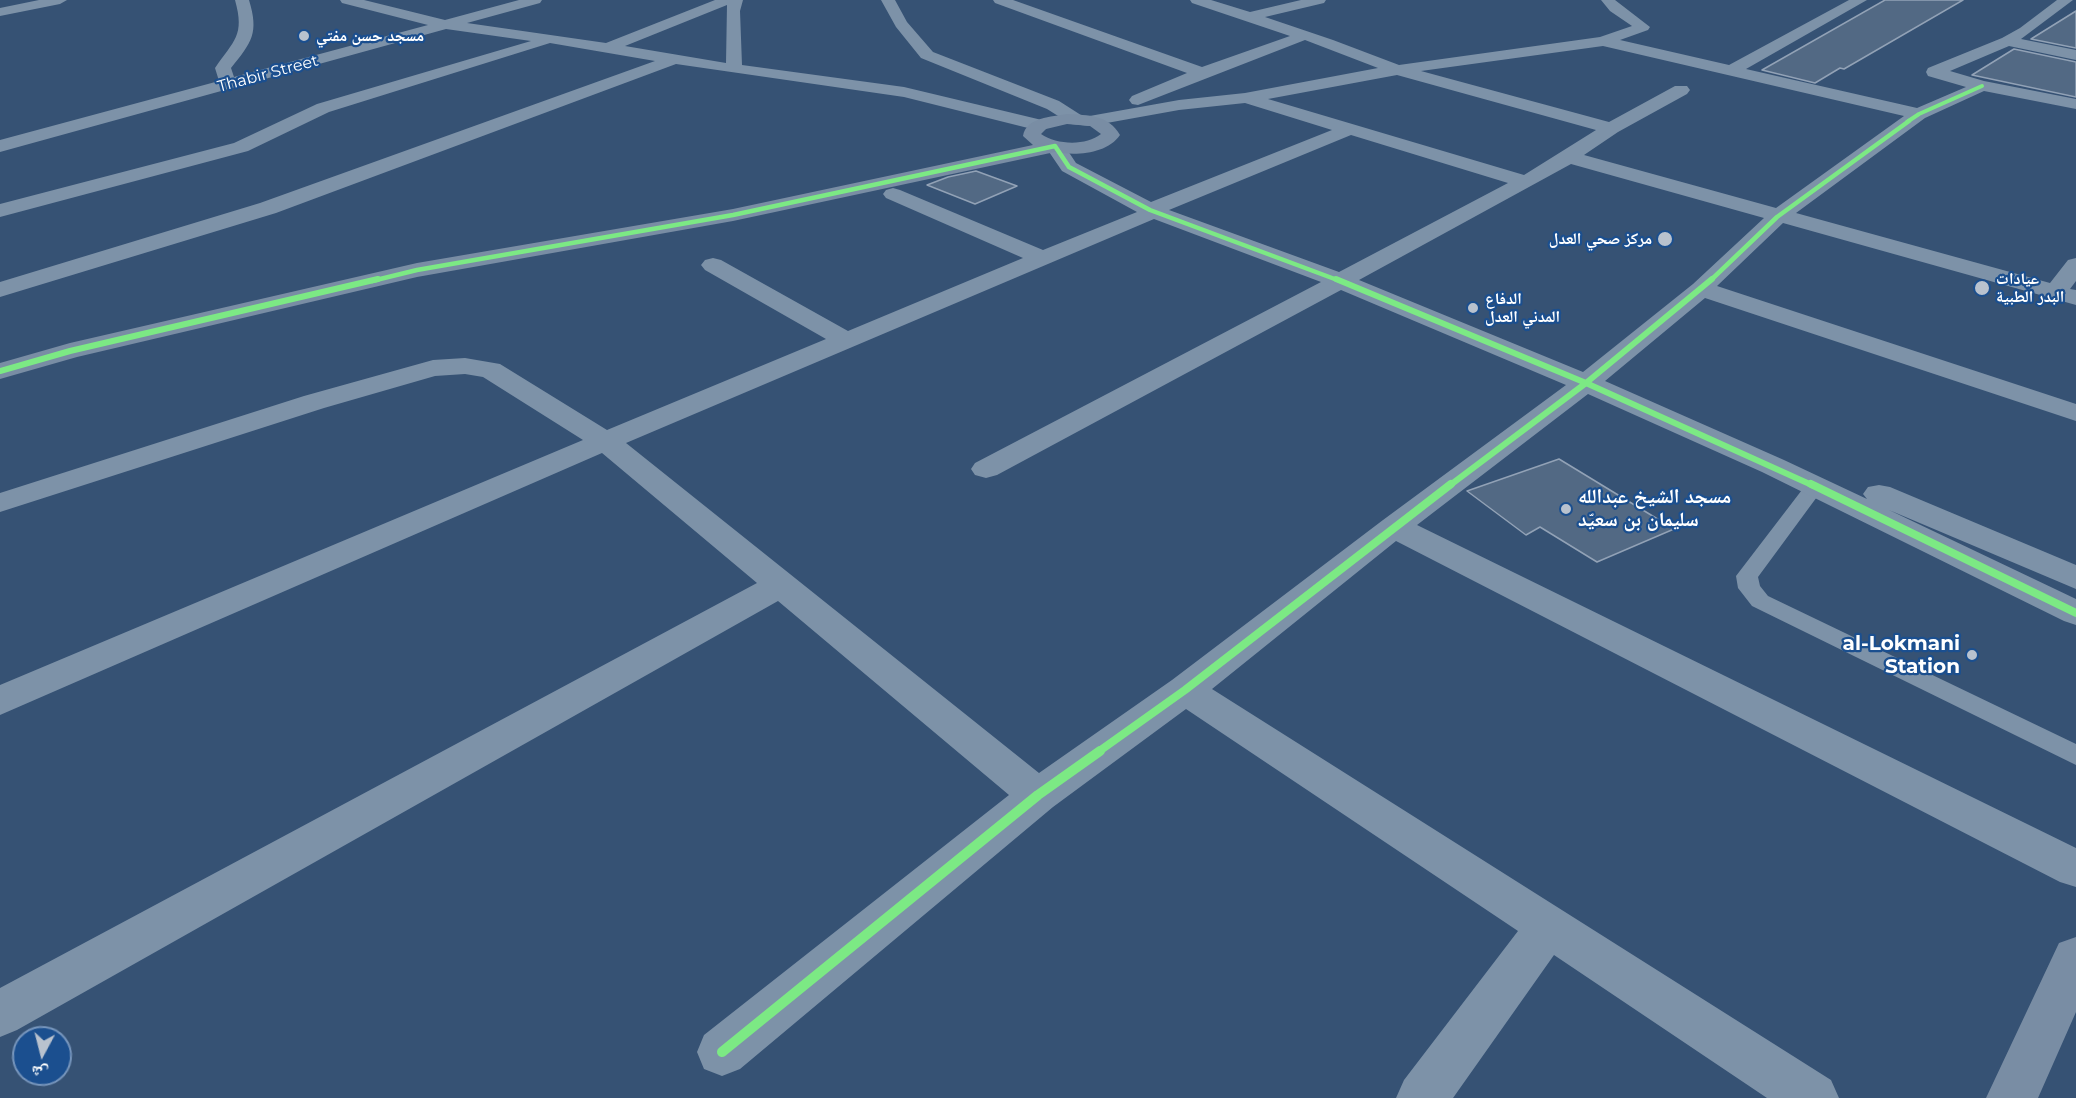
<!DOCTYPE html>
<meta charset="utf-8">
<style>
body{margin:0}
#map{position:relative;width:2076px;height:1098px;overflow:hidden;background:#365274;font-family:Montserrat,"Noto Naskh Arabic",sans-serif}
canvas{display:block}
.north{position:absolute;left:12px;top:1026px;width:60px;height:60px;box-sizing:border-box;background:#1b4f8f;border:2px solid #7695bc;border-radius:50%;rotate:187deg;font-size:16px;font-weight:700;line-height:24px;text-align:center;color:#fff}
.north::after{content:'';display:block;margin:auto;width:21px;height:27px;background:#b9c2ce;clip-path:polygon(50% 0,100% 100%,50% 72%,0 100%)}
</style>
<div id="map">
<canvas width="2076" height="1098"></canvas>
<div class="north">ش</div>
</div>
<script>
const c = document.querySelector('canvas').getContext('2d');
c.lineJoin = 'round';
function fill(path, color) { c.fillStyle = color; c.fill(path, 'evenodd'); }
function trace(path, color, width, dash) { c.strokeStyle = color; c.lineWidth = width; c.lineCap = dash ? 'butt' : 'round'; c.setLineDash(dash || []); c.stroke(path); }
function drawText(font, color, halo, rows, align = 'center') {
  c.font = font + ' Montserrat,"Noto Naskh Arabic",sans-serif'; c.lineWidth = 4.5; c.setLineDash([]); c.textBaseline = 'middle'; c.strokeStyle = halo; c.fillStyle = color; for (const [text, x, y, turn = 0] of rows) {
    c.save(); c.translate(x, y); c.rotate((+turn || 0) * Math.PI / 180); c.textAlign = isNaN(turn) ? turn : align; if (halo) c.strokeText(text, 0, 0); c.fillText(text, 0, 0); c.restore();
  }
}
const building = new Path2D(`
 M 1885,0 L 1963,0 L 1844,69 L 1840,68 L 1815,83 L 1762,70 Z
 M 2076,11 L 2076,48 L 2031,39 Z
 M 2014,49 L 2076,62 L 2076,97 L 1972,75 Z
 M 976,171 L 1017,186 L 975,204 L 927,185 L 948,177 Z
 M 1559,459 L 1674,529 L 1597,562 L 1540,527 L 1526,535 L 1467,491 Z`);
const lane = new Path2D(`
 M 1815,480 L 1822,482 L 1825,486 L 1758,577 L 1760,586 L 1768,596 L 2076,744 L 2076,765 L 1752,606 L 1738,588 L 1736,576 L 1808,482 Z`);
const street = new Path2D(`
 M 39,0 L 67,0 L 60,4 L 0,16 L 0,8 Z
 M 235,0 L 249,0 C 259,33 252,42 231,68 L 234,77 L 428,25 L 342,3 L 340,0 L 364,0 L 445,20 L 519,0 L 542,0 L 540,3 L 467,23 L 606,43 L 715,0 L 743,0 L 740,11 L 742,65 L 904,87 L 1046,121 L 1049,125 L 1046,129 L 1040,131 L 904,97 L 676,64 L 276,213 L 0,297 L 0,282 L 260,203 L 655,61 L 550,43 L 329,112 L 248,151 L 0,217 L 0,204 L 234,143 L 317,104 L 531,41 L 446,29 L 0,152 L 0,140 L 219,81 L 215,68 C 234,40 245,36 235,0 ZM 727,5 L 726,63 L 625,46 Z
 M 881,0 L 895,0 L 907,22 L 933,52 L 1059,101 L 1084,117 L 1179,100 L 1245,93 L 1378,68 L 1305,40 L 1138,105 L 1132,104 L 1129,100 L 1132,96 L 1187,73 L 995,3 L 993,0 L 1013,0 L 1202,67 L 1290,36 L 1192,3 L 1190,0 L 1211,0 L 1250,12 L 1301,0 L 1326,0 L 1324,3 L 1265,17 L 1333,40 L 1399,65 L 1600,37 L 1632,26 L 1610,11 L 1601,0 L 1615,0 L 1650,27 L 1648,30 L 1620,40 L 1729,65 L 1849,0 L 1867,0 L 1746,69 L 1917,108 L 1966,87 L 1928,76 L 1926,72 L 1928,68 L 2002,38 L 2020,28 L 2057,0 L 2073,0 L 2021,39 L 2076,50 L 2076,60 L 2009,46 L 1950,71 L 1984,81 L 2076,99 L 2076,109 L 1984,91 L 1925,118 L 1796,213 L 2050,283 L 2068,260 L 2076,258 L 2076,281 L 2070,289 L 2076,290 L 2076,305 L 1783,223 L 1717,286 L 2076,404 L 2076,421 L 1705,298 L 1605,381 L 1784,460 L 1867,499 L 1863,494 L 1868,487 L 1879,485 L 1890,487 L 2076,565 L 2076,589 L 1889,510 L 2076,599 L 2076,625 L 2064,621 L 1762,472 L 1588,394 L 1417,525 L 2076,848 L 2076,887 L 2060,882 L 1396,541 L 1212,689 L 1831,1080 L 1839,1098 L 1767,1098 L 1554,955 L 1453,1098 L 1396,1098 L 1404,1080 L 1518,931 L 1186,709 L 1053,807 L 740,1069 L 722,1076 L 704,1069 L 697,1052 L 704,1035 L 1009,795 L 778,601 L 17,1030 L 0,1037 L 0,988 L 757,583 L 602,453 L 0,715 L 0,685 L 583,440 L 483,377 L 465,374 L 435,376 L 324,408 L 0,512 L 0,493 L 304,396 L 433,360 L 465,358 L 500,364 L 607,430 L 826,339 L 705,270 L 701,265 L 705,260 L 713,258 L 721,260 L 848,331 L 1023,258 L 886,198 L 883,194 L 886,190 L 893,188 L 900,190 L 1043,250 L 1137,212 L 1062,171 L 1045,146 L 1048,142 L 1062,142 L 1076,163 L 1151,202 L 1332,130 L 1245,103 L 1179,110 L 1090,126 L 1071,124 L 1047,109 L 921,58 L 896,27 ZM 1603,46 L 1904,116 L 1776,208 L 1584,155 L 1618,132 L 1687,94 L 1690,90 L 1687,86 L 1675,86 L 1609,122 L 1421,71 ZM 1397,75 L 1596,130 L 1524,175 L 1268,99 ZM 1351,135 L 1508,183 L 1339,272 L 1169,210 ZM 1571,164 L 1764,218 L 1693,284 L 1583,372 L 1359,280 ZM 1154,219 L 1321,282 L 975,463 L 971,469 L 975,475 L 986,478 L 997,475 L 1341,290 L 1566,385 L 1383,520 L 1172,680 L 1039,773 L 626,443 Z`);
const secondary = new Path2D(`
 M 1067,114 C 1088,115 1109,115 1120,135 C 1107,154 1076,156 1055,152 L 733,221 L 417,277 L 77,357 L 0,379 L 0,363 L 70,343 L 417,263 L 733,209 L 1033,145 L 1023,136 C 1026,117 1052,117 1067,114 ZM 1067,124 L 1090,126 L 1101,134 C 1086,146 1057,145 1041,134 L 1046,129 Z
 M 2076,937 L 2076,1012 L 2038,1098 L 1986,1098 L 2059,943 Z`);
const cyclewayFar4 = new Path2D(`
 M 1907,122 L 1919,114 L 1982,86`);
const cyclewayFar3 = new Path2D(`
 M 372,281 L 417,270 L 733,215 L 1055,146 L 1069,167 L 1150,210 L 1340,281
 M 1710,281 L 1777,217 L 1909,121`);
const cyclewayFar2 = new Path2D(`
 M 1336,279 L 1586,383 L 1814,486
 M 0,371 L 70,351 L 378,279
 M 1449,486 L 1586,383 L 1712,279`);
const cyclewayFar1 = new Path2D(`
 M 1811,484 L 2076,613
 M 1098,752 L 1185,690 L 1451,484`);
const cycleway = new Path2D(`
 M 722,1052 L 1038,795 L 1100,751`);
const markers = [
 [304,36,6,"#b9c2ce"],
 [1665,239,8,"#b9c2ce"],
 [1982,288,8,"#b9c2ce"],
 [1473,308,6,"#b9c2ce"],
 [1566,509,6,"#b9c2ce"],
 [1972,655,6,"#b9c2ce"]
];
const farPoinames = [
 ["مسجد حسن مفتي",316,36],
 ["مركز صحي العدل",1652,239,"right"],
 ["عيادات",1996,279],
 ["البدر الطبية",1996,297],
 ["الدفاع",1485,299],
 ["المدني العدل",1485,317]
];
const farStreetnames = [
 ["Thabir Street",268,74,-15]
];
const poiNames = [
 ["مسجد الشيخ عبدالله",1578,497],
 ["سليمان بن سعيّد",1578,520],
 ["al-Lokmani",1960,644,"right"],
 ["Station",1960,667,"right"]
];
fill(building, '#526984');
trace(building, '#92a2b6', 1.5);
fill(lane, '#7d92a8');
fill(street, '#7d92a8');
fill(secondary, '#798da4');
trace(cyclewayFar4, '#7ce984', 4);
trace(cyclewayFar3, '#7ce984', 4.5);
trace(cyclewayFar2, '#7ce984', 6);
trace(cyclewayFar1, '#7ce984', 8);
trace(cycleway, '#7ce984', 10);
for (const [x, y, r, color] of markers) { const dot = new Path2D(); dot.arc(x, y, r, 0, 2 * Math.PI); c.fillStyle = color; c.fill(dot); trace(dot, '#1b4f8f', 2); }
drawText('bold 16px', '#fff', '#1b4f8f', farPoinames, 'left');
drawText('16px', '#fff', '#1b4f8f', farStreetnames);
drawText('bold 20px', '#fff', '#1b4f8f', poiNames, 'left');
</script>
